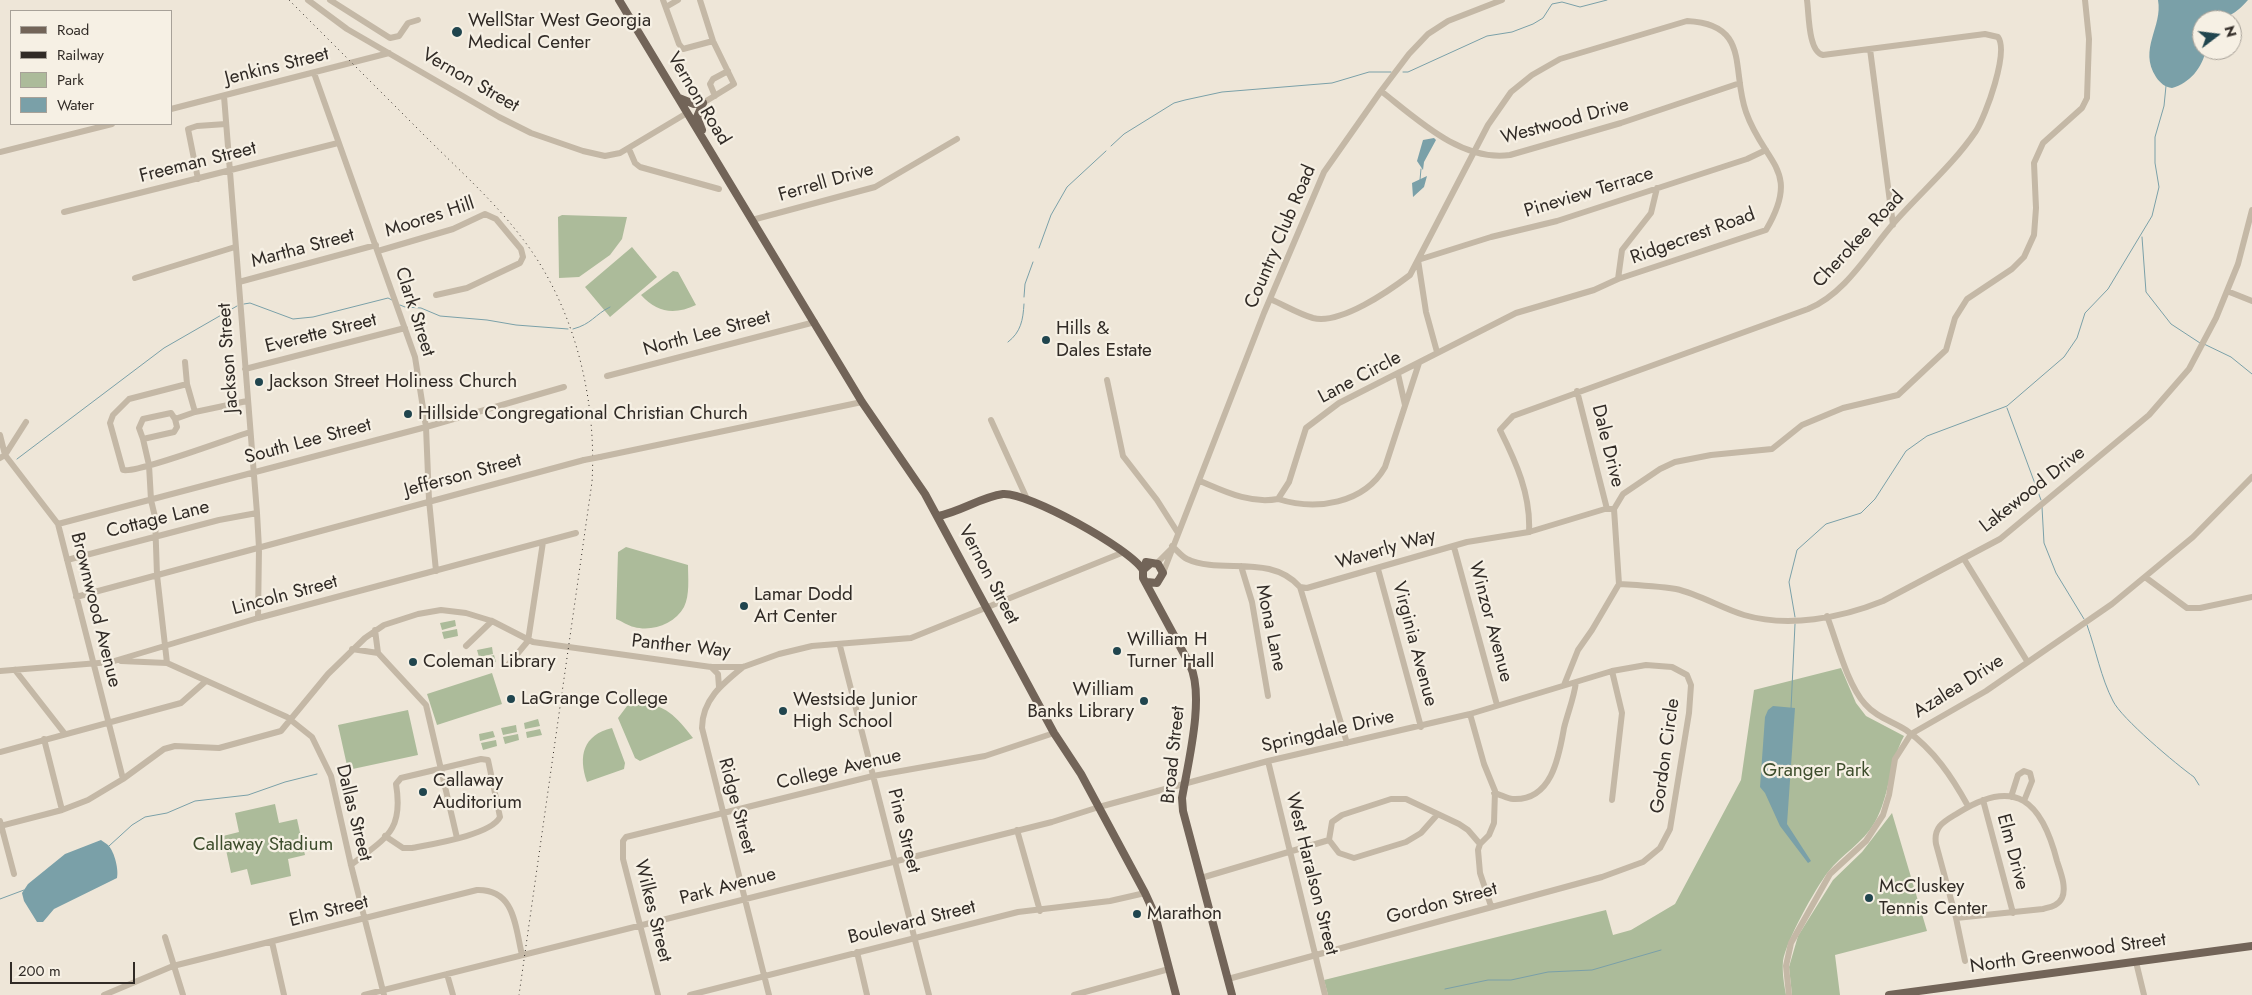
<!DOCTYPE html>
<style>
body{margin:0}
#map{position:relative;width:2252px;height:995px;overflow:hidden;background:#eee6d8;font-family:Jost,sans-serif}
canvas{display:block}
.legend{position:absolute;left:10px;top:10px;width:162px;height:115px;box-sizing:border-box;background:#f6f0e4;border:1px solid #a7a198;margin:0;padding:6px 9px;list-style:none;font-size:15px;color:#312b26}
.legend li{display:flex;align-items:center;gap:10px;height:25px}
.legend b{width:25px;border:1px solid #a7a198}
.north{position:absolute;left:2192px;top:10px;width:50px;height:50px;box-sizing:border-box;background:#f6f0e4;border:1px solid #a7a198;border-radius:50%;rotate:75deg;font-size:14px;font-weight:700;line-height:20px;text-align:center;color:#312b26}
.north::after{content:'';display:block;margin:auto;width:18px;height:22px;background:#20454e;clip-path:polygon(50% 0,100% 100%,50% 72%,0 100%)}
.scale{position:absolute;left:10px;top:962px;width:125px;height:22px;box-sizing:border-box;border:2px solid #312b26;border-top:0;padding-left:6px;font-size:15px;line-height:18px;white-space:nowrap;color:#312b26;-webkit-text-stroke:4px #f6f0e4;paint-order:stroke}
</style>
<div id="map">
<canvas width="2252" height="995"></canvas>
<ul class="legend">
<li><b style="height:6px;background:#726458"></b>Road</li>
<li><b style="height:6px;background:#312b26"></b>Railway</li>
<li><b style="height:14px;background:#acbb9a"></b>Park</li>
<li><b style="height:14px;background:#7aa0a8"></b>Water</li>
</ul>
<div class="north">N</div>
<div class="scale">200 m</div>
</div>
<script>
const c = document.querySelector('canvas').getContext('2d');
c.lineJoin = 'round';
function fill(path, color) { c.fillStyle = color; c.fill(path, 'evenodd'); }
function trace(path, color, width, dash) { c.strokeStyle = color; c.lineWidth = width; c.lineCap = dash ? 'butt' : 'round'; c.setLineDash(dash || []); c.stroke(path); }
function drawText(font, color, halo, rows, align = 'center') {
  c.font = font + ' Jost,sans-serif'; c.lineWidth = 4.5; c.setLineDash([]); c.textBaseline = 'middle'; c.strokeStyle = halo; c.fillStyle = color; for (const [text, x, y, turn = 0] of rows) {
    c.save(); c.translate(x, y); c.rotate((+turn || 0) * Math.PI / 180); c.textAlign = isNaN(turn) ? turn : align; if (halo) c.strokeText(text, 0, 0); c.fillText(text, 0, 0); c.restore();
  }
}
const green = new Path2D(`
 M 562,215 L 627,217 L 622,239 L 610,255 L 579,277 L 559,278 L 558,217 Z
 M 632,247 L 657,277 L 610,317 L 585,287 Z
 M 673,271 L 678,272 L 696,305 C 675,315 657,313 641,295 Z
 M 626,547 L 688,565 C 688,578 690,595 684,607 C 675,624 652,632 634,627 C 628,626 622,621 616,619 L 618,552 Z
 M 455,620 L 456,626 L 442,630 L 440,623 Z
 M 457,629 L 458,636 L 444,639 L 442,632 Z
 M 492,647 L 493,654 L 479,657 L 477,650 Z
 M 494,655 L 496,662 L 482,665 L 480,659 Z
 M 1841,668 L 1856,703 L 1866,716 L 1904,736 C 1889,764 1890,795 1875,822 C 1863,843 1842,854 1828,872 C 1815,889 1786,941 1783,961 C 1782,972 1784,984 1786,995 L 1328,995 L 1324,980 L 1606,910 L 1613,935 L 1631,930 L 1675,904 L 1741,780 L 1754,690 Z
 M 492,673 L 502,704 L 437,725 L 427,694 Z
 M 637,701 C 666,705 676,716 693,738 L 640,761 L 635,758 L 618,718 L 627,706 Z
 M 408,710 L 418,755 L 348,770 L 338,725 Z
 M 538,719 L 540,726 L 525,729 L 524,723 Z
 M 516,725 L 517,732 L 503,735 L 501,728 Z
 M 612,728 L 625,763 L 624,769 L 587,782 C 578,756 583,735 612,728 Z
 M 540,729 L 542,735 L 527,738 L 526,732 Z
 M 493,731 L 495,737 L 480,741 L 479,734 Z
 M 518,734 L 519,740 L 505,744 L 503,737 Z
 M 496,740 L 497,746 L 483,750 L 481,743 Z
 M 275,804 L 279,823 L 297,819 L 305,855 L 288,859 L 291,876 L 251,885 L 247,869 L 231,873 L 223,836 L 239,832 L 235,813 Z
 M 1892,813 L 1927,931 L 1835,955 L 1840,995 L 1792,995 L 1789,967 L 1798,936 L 1833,880 L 1862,852 Z`);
const water = new Path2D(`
 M 2158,0 L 2248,0 C 2233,17 2223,20 2202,20 L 2202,50 L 2206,50 C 2202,68 2190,83 2172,88 C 2165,87 2160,83 2156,77 C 2138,49 2163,27 2158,0 Z
 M 1434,138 L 1436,140 L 1424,162 L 1423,170 L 1417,161 L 1423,140 Z
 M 1427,176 L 1424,187 L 1413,197 L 1412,183 Z
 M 1773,706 L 1795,708 L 1787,824 L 1811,861 L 1808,863 L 1780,826 L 1765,793 L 1760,787 L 1765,717 L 1768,710 Z
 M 101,840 C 103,842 106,843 108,845 C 115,852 119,871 117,878 L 54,909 L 43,922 L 37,922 L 24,901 L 22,893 L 28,884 L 65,854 Z`);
const stream = new Path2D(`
 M 1403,72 L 1408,72 L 1487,36 L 1512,32 L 1533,24 L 1543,18 L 1552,4 L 1562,2 L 1580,7 L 1607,0
 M 1111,146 L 1124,134 L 1174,103 L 1185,100 L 1222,92 L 1332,83 L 1369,72 L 1391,72
 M 1420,180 L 1421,169
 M 2142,237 L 2146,292 L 2171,324 L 2200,343
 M 1039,248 L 1051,215 L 1067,187 L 1106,151
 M 1024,297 L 1025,284 L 1033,262
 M 244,304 L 250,303 L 293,319 L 313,317 L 388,298 L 392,300
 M 400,305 L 405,307 L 421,308 L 440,316 L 487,320 L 516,325 L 568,329
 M 573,329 C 592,324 594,315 610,307
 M 1008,342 C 1021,332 1023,320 1024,304
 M 2204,344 L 2231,357 L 2252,374
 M 2007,408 L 2041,500
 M 17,459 L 164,348 L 237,306
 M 2042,507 L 2044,543 L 2056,573 L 2084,619
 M 1795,617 L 1789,582 L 1797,550 L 1826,524 L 1861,513 L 1875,499 L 1906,451 L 1927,436 L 2007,406 L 2064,357 L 2077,338 L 2085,313 L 2108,289 L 2152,216 L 2159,187 L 2155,163 L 2155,137 L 2164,106 L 2166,86
 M 2087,625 C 2096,650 2101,678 2113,701 C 2121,718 2177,765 2194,777 L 2199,785
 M 1791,709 L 1795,624
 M 109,846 L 132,825 L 145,817 L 167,813 L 195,801 L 248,795 L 285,782 L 317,774
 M 0,899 L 24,890
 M 1445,989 L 1488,980 L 1511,980 L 1548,972 L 1592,970 L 1661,950`);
const minor = new Path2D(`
 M 308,0 L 347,29 L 499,117 L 531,133 L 583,151 L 605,156 L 620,153 L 687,113
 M 330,0 L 390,38 L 399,36 L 408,23 L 418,20
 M 663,0 L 679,44 L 683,49 L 713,41
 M 700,0 L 713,41 L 734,84 L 703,103
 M 666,7 L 678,0
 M 1870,49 L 1893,225
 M 314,73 L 415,357 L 426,427 L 429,500 L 436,571
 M 1381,91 C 1417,119 1461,162 1510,155 L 1621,123 L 1740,83
 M 224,96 L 257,513 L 259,548 L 258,618
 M 715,96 L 710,84 L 713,79 L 728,71
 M 171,109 L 389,53
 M 629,149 L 635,163 L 640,167 L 719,189
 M 0,152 L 112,124
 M 198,179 L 188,129 L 197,126 L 226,124
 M 64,212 L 338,143
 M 752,220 L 875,187 L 957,139
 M 378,251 L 453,229 L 485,214 L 496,219 L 521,249 L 523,257 L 520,263 L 467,288 L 436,295
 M 135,278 L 235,247
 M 1618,279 L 1622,250 L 1651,213 L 1657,188
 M 239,282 L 376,245
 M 2227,291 L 2252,301
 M 1437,352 L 1426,312 L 1418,260 L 1491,237 L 1557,221 L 1747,159 L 1766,150
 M 185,362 L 187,384 L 195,412
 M 245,369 L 405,328
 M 1398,374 L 1405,405
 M 607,376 L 815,322
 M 1107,380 L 1123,456 L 1157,500 L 1178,533
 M 187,384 L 129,399 L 113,415 L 110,423 L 123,470 C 135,474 231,438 250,432
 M 1577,391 L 1607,509
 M 175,419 L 177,427 L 174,432 L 143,439 L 139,428 L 143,419 L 171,413 L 175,419 L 195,412 L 247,401
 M 991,420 L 1027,499
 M 0,435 L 5,455 L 58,524 L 123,779
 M 143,439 L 149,465 L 151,500 L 155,517 L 157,575 L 167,663
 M 600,457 L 862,402
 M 0,458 L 5,455 L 26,422
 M 1200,481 C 1226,492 1250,504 1278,499 L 1289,482 L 1306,428 L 1339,403 L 1516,313 L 1594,290 L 1618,279 L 1766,230 C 1802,169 1764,164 1746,112 C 1731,70 1751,24 1687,21 L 1560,59 L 1532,75 L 1511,92 L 1488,125 L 1410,275 C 1389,291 1340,325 1313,318 C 1299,314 1284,305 1270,299
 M 1278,499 C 1316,511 1364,504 1385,467 L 1419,363
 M 58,524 L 426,427 L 564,387
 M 1529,532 C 1531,495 1516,462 1500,430 L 1513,416 L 1808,309 C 1845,294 1868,253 1893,224 C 1920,193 1953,165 1976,131 C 1986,115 2009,52 1998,37 L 1985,34 L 1823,55 C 1808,52 1809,13 1807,0
 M 1172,546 C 1177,550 1181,556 1187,559 C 1221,575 1270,553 1300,587 L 1307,588 L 1467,542 L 1529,532 L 1605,509 L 1614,509
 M 1454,547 L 1497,705
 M 1964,559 L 2027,661
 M 67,560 L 219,520 L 257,513
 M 1156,564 L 1170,550
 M 1241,566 L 1252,602 L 1268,696
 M 1378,569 L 1421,727
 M 1163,573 L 1264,313 L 1324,172 L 1381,91 L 1409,54 L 1428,34 L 1448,21 L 1502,0
 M 2145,577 L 2187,608 L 2200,608 L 2252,597
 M 1619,584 C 1638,585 1657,586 1676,589 C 1699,594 1721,608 1744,615 C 1788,628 1841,618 1883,601 L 2000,539 L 2149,415 L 2189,369 L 2216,318 L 2238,264 L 2252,210
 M 1300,587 L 1347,743
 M 76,597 L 584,460
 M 1827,616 C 1837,642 1847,684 1865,704 C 1876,717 1892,721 1906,730 C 1934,750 1952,777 1968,806
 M 375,630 L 378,653 L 426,705 L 457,838
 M 466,646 L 492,621
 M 840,646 L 929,995
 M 352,649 L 378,653
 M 121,661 L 167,663 L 287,717 L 312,737 L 331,776 L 351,865 L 384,995
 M 508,665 L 528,641 L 543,542
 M 711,667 L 718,674 L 719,687
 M 743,667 C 722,684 702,700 702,728 L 769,995
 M 15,670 L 65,734
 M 0,671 L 111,662 L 258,618 L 576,533
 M 1612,671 L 1622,713 L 1612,800
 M 1564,685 L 1578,650 L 1592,630 L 1619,584 L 1614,509 L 1623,494 L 1660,469 L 1675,462 L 1711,455 L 1772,449 L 1802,425 L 1843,408 L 1898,395 L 1946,350 L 1955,318 L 1967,299 L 2012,269 L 2024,257 L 2034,235 L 2036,208 L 2034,163 L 2043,143 L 2082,108 L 2087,98 L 2089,39 L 2085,0
 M 1470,714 L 1484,764 L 1495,791 L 1494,823 L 1489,835 L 1480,844 L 1478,850 L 1480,873 L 1491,906
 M 44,739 L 62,810
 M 0,752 L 181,703 L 206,681
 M 1268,761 L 1325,995
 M 1494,793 C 1500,794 1507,799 1513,799 C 1552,801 1559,756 1564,728 C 1568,712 1574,698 1576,682
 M 2011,797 L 2018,775 L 2024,771 L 2030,773 L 2032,781 L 2024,801
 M 1983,800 L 2013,913
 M 0,821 L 14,874
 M 0,826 L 62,810 L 88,800 L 123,779 L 164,749 L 175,746 L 219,748 L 281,731 L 328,674 L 365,638 L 384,625 L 418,614 L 441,610 L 466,613 L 492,621 L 533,642 L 711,667 L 743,667 L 779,654 L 812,646 L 911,638 L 1124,552
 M 1017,830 L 1040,911
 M 1329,840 L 1332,822 L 1342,815 L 1391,799 L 1406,799 L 1459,824 L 1468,830 L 1480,844
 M 1329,840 L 1339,853 L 1354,858 L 1406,842 L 1421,833 L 1437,815
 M 351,865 C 385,838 404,832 396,784 L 401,778 L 481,759 L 488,760 L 500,817 C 491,835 432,844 412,848 L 403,848 L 385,836
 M 1201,878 L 1329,840
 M 1956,918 L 2043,909 C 2050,907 2058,906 2062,898 C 2067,887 2060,871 2057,861 C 2042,802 2016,776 1958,813 C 1945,821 1933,826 1936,844 L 1956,918 L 1965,961
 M 165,937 L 183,995
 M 272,942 L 284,995
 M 857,952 L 867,995
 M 2136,962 L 2144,995
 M 447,974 L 453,995
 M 104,995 L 173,966 L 477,890 C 515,889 515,926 522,955
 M 364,995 L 1052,822 L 1099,807 L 1268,761 L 1470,714 L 1612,671 L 1646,665 L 1672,667 L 1687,675 L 1691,685 L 1689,713 L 1670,829 L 1660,848 L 1643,862 L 1602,877 L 1228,979
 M 658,995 L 623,859 L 623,841 L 626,837 L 873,776 L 985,756 L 1054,733
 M 690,995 L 1018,912 L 1110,901 L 1145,893
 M 1074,995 L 1169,969
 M 1789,995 L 1786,966 L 1791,943 L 1830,874 L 1866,841 L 1883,815 L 1889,795 L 1895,759 L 1911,734 L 1986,691 L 2112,604 L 2193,537 L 2252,477`);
const major = new Path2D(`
 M 619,0 L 862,402 L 925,494 L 1054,733 L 1081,774 L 1145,893 L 1155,915 L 1176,995
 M 679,98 L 694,104 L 703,103
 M 702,130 L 697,117 L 703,103
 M 938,516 C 960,512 981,497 1003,494 C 1028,492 1129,548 1143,570
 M 1146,562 L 1158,564 L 1163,573 L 1157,583 L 1147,582
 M 1151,563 L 1143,570 L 1143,578 L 1190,665 C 1205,696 1188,763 1182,798 L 1183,811 L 1232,995
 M 1889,995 L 2252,946`);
const rail = new Path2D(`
 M 289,0 C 334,45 380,91 426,137 C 459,170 494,201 522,238 C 574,305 597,398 592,482 L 519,995`);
const minorBridge = new Path2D(`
 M 584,460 L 600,457`);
const markers = [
 [457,32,6,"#20454e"],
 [1046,340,5,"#20454e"],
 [259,382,5,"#20454e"],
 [408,414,5,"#20454e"],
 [744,606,5,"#20454e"],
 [1117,651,5,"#20454e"],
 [413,662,5,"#20454e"],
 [511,699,5,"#20454e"],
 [1144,701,5,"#20454e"],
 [783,711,5,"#20454e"],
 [423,792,5,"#20454e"],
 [1869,898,5,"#20454e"],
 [1137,914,5,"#20454e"]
];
const poiNames = [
 ["WellStar West Georgia",468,21],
 ["Medical Center",468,43],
 ["Hills &",1056,329],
 ["Dales Estate",1056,351],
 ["Jackson Street Holiness Church",269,382],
 ["Hillside Congregational Christian Church",418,414],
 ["Lamar Dodd",754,595],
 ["Art Center",754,617],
 ["William H",1127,640],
 ["Turner Hall",1127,662],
 ["Coleman Library",423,662],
 ["William",1134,690,"right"],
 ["Banks Library",1134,712,"right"],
 ["LaGrange College",521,699],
 ["Westside Junior",793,700],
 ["High School",793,722],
 ["Callaway",433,781],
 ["Auditorium",433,803],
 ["McCluskey",1879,887],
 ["Tennis Center",1879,909],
 ["Marathon",1147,914]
];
const streetNames = [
 ["Jenkins Street",277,67,-14],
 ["Vernon Street",470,81,30],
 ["Vernon Road",698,99,59],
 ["Westwood Drive",1565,122,-15],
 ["Freeman Street",198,163,-14],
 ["Ferrell Drive",826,183,-16],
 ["Pineview Terrace",1589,193,-17],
 ["Moores Hill",430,218,-18],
 ["Country Club Road",1281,237,-67],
 ["Ridgecrest Road",1693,237,-20],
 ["Cherokee Road",1859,240,-47],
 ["Martha Street",303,249,-15],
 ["Clark Street",414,312,72],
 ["Everette Street",321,334,-14],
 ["North Lee Street",707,334,-15],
 ["Jackson Street",229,358,-94],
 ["Lane Circle",1360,378,-28],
 ["South Lee Street",308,442,-15],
 ["Dale Drive",1607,446,76],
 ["Jefferson Street",463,476,-15],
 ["Lakewood Drive",2033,490,-38],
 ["Cottage Lane",158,520,-14],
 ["Waverly Way",1386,550,-16],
 ["Vernon Street",988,575,62],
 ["Lincoln Street",285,596,-15],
 ["Brownwood Avenue",95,610,76],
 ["Winzor Avenue",1490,622,75],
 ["Mona Lane",1270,628,78],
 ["Virginia Avenue",1414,644,75],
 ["Panther Way",681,647,6],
 ["Azalea Drive",1959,687,-32],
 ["Springdale Drive",1328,732,-13],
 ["Broad Street",1174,755,-84],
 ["Gordon Circle",1666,756,-82],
 ["College Avenue",839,770,-13],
 ["Ridge Street",736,806,75],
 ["Dallas Street",353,813,76],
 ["Pine Street",903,831,76],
 ["Elm Drive",2012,852,75],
 ["West Haralson Street",1311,874,76],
 ["Park Avenue",728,887,-15],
 ["Gordon Street",1442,904,-15],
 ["Wilkes Street",652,911,76],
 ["Elm Street",329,912,-14],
 ["Boulevard Street",912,923,-14],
 ["North Greenwood Street",2068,954,-8]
];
const parkNames = [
 ["Granger Park",1816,771],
 ["Callaway Stadium",263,845]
];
fill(green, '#acbb9a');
fill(water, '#7aa0a8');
trace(stream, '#7aa0a8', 1);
trace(minor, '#c4b8a6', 6);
trace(major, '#726458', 8);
trace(rail, '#312b26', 1, [1, 4]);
trace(minorBridge, '#c4b8a6', 6);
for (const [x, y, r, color] of markers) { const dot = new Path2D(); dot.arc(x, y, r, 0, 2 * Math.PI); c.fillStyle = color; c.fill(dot); trace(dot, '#f6f0e4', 2); }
drawText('19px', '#312b26', '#f6f0e4', poiNames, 'left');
drawText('19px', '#312b26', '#f6f0e4', streetNames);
drawText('19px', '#3d4d2c', '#f6f0e4', parkNames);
</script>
